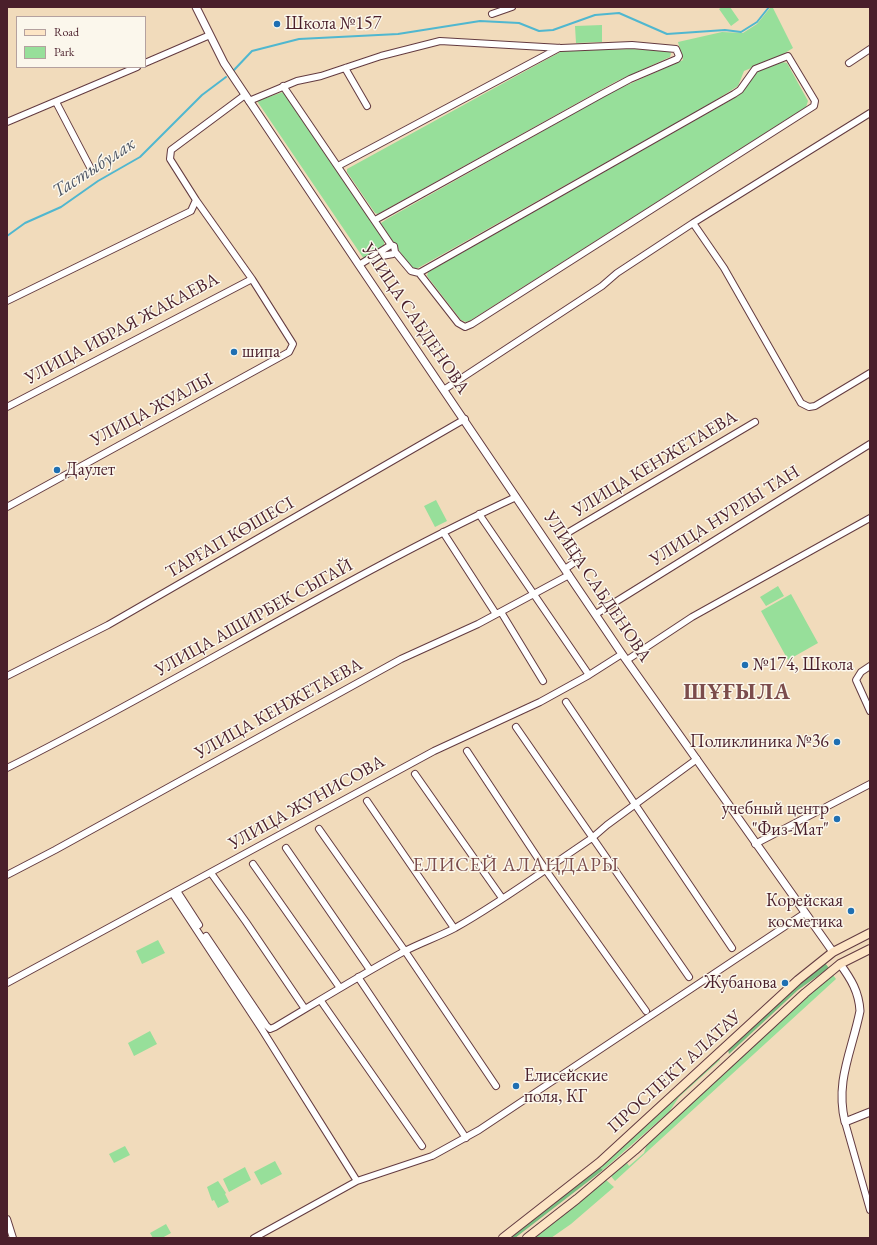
<!DOCTYPE html>
<meta charset="utf-8">
<style>
body{margin:0}
#map{position:relative;width:877px;height:1245px;overflow:hidden;background:#f1dbbb;font-family:"EB Garamond",serif}
canvas{display:block}
.frame{position:absolute;inset:0;border:8px solid #4a1f2b;pointer-events:none}
.legend{position:absolute;left:16px;top:16px;width:130px;height:52px;box-sizing:border-box;background:#fbf7ec;border:1px solid #b4a19f;margin:0;padding:5px 7px;list-style:none;font-size:12px;color:#4a1f2b}
.legend li{display:flex;align-items:center;gap:8px;height:20px}
.legend b{width:20px;border:1px solid #b4a19f}
</style>
<div id="map">
<canvas width="877" height="1245"></canvas>
<div class="frame"></div>
<ul class="legend">
<li><b style="height:5px;background:#fde5c5"></b>Road</li>
<li><b style="height:11px;background:#97df9a"></b>Park</li>
</ul>
</div>
<script>
const c = document.querySelector('canvas').getContext('2d');
c.lineJoin = 'round';
function fill(path, color) { c.fillStyle = color; c.fill(path, 'evenodd'); }
function trace(path, color, width, dash) { c.strokeStyle = color; c.lineWidth = width; c.lineCap = dash ? 'butt' : 'round'; c.setLineDash(dash || []); c.stroke(path); }
function drawText(font, color, halo, rows, align = 'center') {
  c.font = font + ' "EB Garamond",serif'; c.lineWidth = 3; c.setLineDash([]); c.textBaseline = 'middle'; c.strokeStyle = halo; c.fillStyle = color; for (const [text, x, y, turn = 0] of rows) {
    c.save(); c.translate(x, y); c.rotate((+turn || 0) * Math.PI / 180); c.textAlign = isNaN(turn) ? turn : align; if (halo) c.strokeText(text, 0, 0); c.fillText(text, 0, 0); c.restore();
  }
}
const green = new Path2D(`
 M 722,7 L 730,7 L 739,20 L 731,26 L 719,9 Z
 M 770,8 L 773,8 L 793,48 L 780,56 L 744,71 L 738,86 L 708,105 L 418,268 L 411,268 L 382,225 L 381,223 L 387,219 L 614,91 L 683,60 L 678,42 L 722,32 L 743,33 L 757,24 Z
 M 602,25 L 602,42 L 576,43 L 575,26 Z
 M 632,49 L 669,51 L 671,53 L 670,57 L 615,82 L 378,214 L 375,213 L 347,172 L 347,169 L 562,51 Z
 M 782,62 L 787,63 L 808,101 L 806,107 L 471,320 L 466,322 L 461,320 L 427,276 L 428,272 L 738,96 C 746,90 747,83 753,76 C 759,68 773,65 782,62 Z
 M 283,92 L 384,240 L 384,245 L 364,259 L 257,101 Z
 M 436,500 L 447,521 L 435,527 L 424,506 Z
 M 778,586 L 784,596 L 766,606 L 760,597 Z
 M 791,594 L 818,643 L 788,660 L 761,611 Z
 M 158,940 L 165,953 L 142,964 L 136,951 Z
 M 833,975 L 836,979 L 615,1181 L 610,1175 L 627,1163 L 629,1166 L 644,1153 L 647,1144 L 812,992 Z
 M 150,1031 L 157,1044 L 134,1056 L 128,1043 Z
 M 718,1057 L 720,1060 L 679,1097 L 669,1112 L 603,1170 L 600,1167 Z
 M 125,1146 L 130,1155 L 114,1163 L 109,1154 Z
 M 275,1161 L 282,1174 L 261,1185 L 254,1172 Z
 M 245,1167 L 251,1180 L 229,1192 L 223,1179 Z
 M 606,1180 L 614,1187 L 571,1224 L 551,1238 L 531,1238 Z
 M 218,1181 L 226,1193 L 225,1194 L 229,1202 L 218,1208 L 214,1200 L 212,1201 L 207,1187 Z
 M 166,1224 L 171,1233 L 162,1238 L 153,1238 L 150,1233 Z`);
const forest = new Path2D(`
 M 825,963 L 829,968 L 798,990 L 729,1054 L 728,1050 L 795,986 Z
 M 600,1167 L 603,1170 L 515,1238 L 509,1238 Z`);
const stream = new Path2D(`
 M 234,70 L 252,51 L 299,39 L 398,34 L 480,21 L 519,23 L 539,31 L 553,30 L 595,15 L 619,13 L 667,34 L 725,30 L 741,32 L 757,22 L 769,7
 M 7,236 L 25,223 L 61,207 L 98,181 L 140,157 L 202,95 L 226,77`);
const minor = new Path2D(`
 M 492,14 L 512,7
 M 145,63 L 210,35
 M 849,63 L 870,49
 M 345,68 L 367,106
 M 283,86 L 391,245 L 394,246 L 395,252 L 393,254 L 371,258
 M 249,101 L 297,81 L 321,76 L 381,56 L 440,41 L 561,48 L 632,45 L 676,49 L 679,56 L 677,59 L 630,79 L 602,94 L 375,220
 M 56,102 L 91,169
 M 7,122 L 137,67
 M 338,166 L 559,48
 M 693,223 L 724,268 L 801,403 L 809,407 L 815,406 L 870,373
 M 395,252 L 411,271 L 419,273 L 458,323 L 465,327 L 472,324 L 814,106 L 815,101 L 788,56 L 755,69 L 740,90 L 734,94 L 419,273
 M 359,265 L 391,245
 M 7,301 L 191,211 L 196,200 L 170,159 L 171,150 L 245,95
 M 445,389 L 602,286 L 617,273 L 693,223 L 870,113
 M 7,407 L 252,279
 M 7,507 L 289,352 L 293,344 L 252,279 L 196,200
 M 479,514 L 589,675
 M 443,532 L 496,614
 M 565,569 L 575,562 L 577,556 L 567,537 L 569,532 L 755,422
 M 501,612 L 543,681
 M 596,614 L 870,444
 M 627,660 L 692,617 L 870,518
 M 870,666 L 861,672 L 856,680 L 870,711
 M 7,676 L 108,625 L 465,419
 M 566,702 L 732,948
 M 516,727 L 689,977
 M 467,751 L 545,869 L 646,1011
 M 7,768 C 179,682 342,578 516,497
 M 415,774 L 502,898
 M 367,801 L 454,928
 M 319,829 L 405,951 L 496,1086
 M 755,844 L 870,784
 M 286,848 L 370,970
 M 253,864 L 340,988
 M 211,873 L 246,922 L 305,1009
 M 7,875 L 55,850 L 401,659 L 478,624 L 569,575
 M 177,891 L 199,925
 M 173,894 L 261,1028 L 357,1181 L 432,1156 L 479,1130 L 805,913
 M 206,936 L 266,1025 L 270,1029 L 275,1027 C 317,1002 359,976 403,952 C 420,943 438,937 455,928 C 503,901 547,868 592,838 L 607,825 L 697,759
 M 358,977 L 466,1138
 M 7,983 L 434,751 L 540,702 L 589,675 L 622,654
 M 321,1001 L 422,1146
 M 845,1122 L 870,1210
 M 7,1219 L 13,1238
 M 254,1238 L 357,1181`);
const tertiary = new Path2D(`
 M 196,7 L 224,63 L 359,265 L 622,654 L 833,952
 M 840,964 C 851,979 859,992 860,1011 C 852,1051 835,1081 845,1122 L 870,1112`);
const secondary = new Path2D(`
 M 503,1238 L 600,1162 L 798,980 L 833,952 L 870,933
 M 527,1238 L 577,1199 L 635,1150 L 805,993 L 840,964 L 870,949`);
const markers = [
 [277,24,4,"#1f6fb2"],
 [234,352,4,"#1f6fb2"],
 [57,470,4,"#1f6fb2"],
 [745,665,4,"#1f6fb2"],
 [837,742,4,"#1f6fb2"],
 [837,819,4,"#1f6fb2"],
 [851,911,4,"#1f6fb2"],
 [785,983,4,"#1f6fb2"],
 [516,1086,4,"#1f6fb2"]
];
const poiNames = [
 ["Школа №157",285,24],
 ["шипа",242,352],
 ["Даулет",65,470],
 ["№174, Школа",753,665],
 ["Поликлиника №36",829,742,"right"],
 ["учебный центр",829,809,"right"],
 ["\"Физ-Мат\"",829,830,"right"],
 ["Корейская",843,901,"right"],
 ["косметика",843,922,"right"],
 ["Жубанова",777,983,"right"],
 ["Елисейские",524,1076],
 ["поля, КГ",524,1097]
];
const streetNames = [
 ["УЛИЦА САБДЕНОВА",415,319,56],
 ["УЛИЦА ИБРАЯ ЖАКАЕВА",122,329,-28],
 ["УЛИЦА ЖУАЛЫ",152,410,-28],
 ["УЛИЦА КЕНЖЕТАЕВА",655,464,-31],
 ["УЛИЦА НУРЛЫ ТАН",725,516,-32],
 ["ТАРҒАП КӨШЕСІ",230,538,-30],
 ["УЛИЦА САБДЕНОВА",597,587,56],
 ["УЛИЦА АШИРБЕК СЫГАЙ",254,618,-29],
 ["УЛИЦА КЕНЖЕТАЕВА",279,709,-29],
 ["УЛИЦА ЖУНИСОВА",307,803,-29],
 ["ПРОСПЕКТ АЛАТАУ",675,1072,-42]
];
const waterNames = [
 ["Тастыбулак",94,168,-33]
];
const neighbourhoodNames = [
 ["ЕЛИСЕЙ АЛАҢДАРЫ",516,866]
];
const districtNames = [
 ["ШҰҒЫЛА",737,693]
];
fill(green, '#97df9a');
fill(forest, '#79be82');
trace(stream, '#50b7cf', 2);
trace(minor, '#633b41', 8);
trace(tertiary, '#633b41', 9);
trace(secondary, '#633b41', 10);
trace(minor, '#fff', 6);
trace(tertiary, '#fff', 7);
trace(secondary, '#fde5c5', 8);
for (const [x, y, r, color] of markers) { const dot = new Path2D(); dot.arc(x, y, r, 0, 2 * Math.PI); c.fillStyle = color; c.fill(dot); trace(dot, '#fbf7ec', 1.5); }
drawText('18px', '#4a1f2b', '#fbf7ec', poiNames, 'left');
drawText('18px', '#4a1f2b', '#fbf7ec', streetNames);
drawText('italic 19px', '#4c5464', '#fbf7ec', waterNames);
c.letterSpacing = '1px';
drawText('19px', '#7b4c4c', '#fbf7ec', neighbourhoodNames);
c.letterSpacing = '0px';
c.letterSpacing = '1px';
drawText('bold 22px', '#7b4c4c', '#fbf7ec', districtNames);
c.letterSpacing = '0px';
</script>
